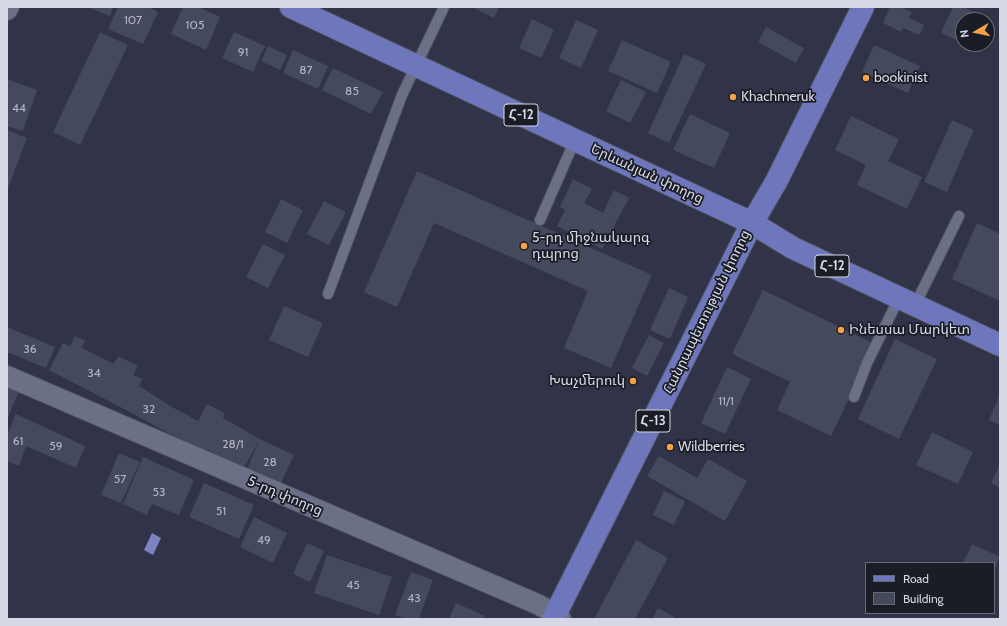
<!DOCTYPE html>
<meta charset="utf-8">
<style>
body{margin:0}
#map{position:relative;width:1007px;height:626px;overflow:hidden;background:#313448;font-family:Cabin,sans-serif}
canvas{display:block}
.frame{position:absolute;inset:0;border:8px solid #d6d8e5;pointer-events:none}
.legend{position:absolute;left:865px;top:562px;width:130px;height:52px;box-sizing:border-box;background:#1b1d26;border:1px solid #666872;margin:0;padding:5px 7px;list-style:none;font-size:12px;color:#d6d8e5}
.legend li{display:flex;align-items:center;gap:8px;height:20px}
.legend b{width:20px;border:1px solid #666872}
.north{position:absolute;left:955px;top:12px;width:40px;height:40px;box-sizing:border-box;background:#1b1d26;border:1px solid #666872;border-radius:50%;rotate:261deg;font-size:11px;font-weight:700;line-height:16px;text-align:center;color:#d6d8e5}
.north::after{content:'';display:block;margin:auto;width:14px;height:18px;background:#f5a345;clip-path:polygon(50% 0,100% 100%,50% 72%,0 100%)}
</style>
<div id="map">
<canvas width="1007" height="626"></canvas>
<div class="frame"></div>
<ul class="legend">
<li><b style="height:5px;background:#6e77bc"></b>Road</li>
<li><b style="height:11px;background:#45495e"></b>Building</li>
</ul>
<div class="north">N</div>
</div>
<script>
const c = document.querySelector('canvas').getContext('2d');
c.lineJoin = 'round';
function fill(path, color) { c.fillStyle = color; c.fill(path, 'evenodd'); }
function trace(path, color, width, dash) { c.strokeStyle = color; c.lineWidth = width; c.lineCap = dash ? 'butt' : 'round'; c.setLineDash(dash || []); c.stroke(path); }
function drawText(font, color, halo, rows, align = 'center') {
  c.font = font + ' Cabin,"Noto Sans Armenian",sans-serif'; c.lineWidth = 3.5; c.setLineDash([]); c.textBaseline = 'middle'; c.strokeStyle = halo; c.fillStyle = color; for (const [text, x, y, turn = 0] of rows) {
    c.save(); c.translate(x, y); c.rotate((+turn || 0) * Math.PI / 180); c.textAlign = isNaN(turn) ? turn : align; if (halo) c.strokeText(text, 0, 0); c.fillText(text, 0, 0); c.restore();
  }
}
const water = new Path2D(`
 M 152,533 L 161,538 L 153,555 L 144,550 Z`);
const building = new Path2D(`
 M 87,7 L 113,7 L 110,16 Z
 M 118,7 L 148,7 L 158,12 L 143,44 L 108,29 Z
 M 183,7 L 198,7 L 220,17 L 206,50 L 171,34 Z
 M 472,7 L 499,7 L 494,18 Z
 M 890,7 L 900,7 L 912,12 L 909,18 L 924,25 L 919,35 L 903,28 L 901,32 L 883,23 Z
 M 953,7 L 963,7 L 990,19 L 987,27 L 987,20 L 963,20 L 963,43 L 941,33 Z
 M 532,19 L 554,30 L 541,58 L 519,48 Z
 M 576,20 L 598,30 L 581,68 L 559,58 Z
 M 766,27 L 804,48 L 796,63 L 758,42 Z
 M 100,32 L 128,45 L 80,145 L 53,132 Z
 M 234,32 L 265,46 L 253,72 L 222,58 Z
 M 622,40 L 671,62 L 657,93 L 608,71 Z
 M 965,44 L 979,44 L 977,49 Z
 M 874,45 L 920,66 L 908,93 L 862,72 Z
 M 268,46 L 287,55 L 280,70 L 261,61 Z
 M 293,50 L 328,66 L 318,89 L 283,73 Z
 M 684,54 L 706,64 L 669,143 L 648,133 Z
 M 333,68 L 383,92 L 371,114 L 322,90 Z
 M 7,79 L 37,90 L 23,131 L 7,126 Z
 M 621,80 L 646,92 L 630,123 L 606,111 Z
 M 690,114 L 730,133 L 714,168 L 673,150 Z
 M 851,116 L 899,139 L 888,161 L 922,177 L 907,209 L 857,185 L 866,165 L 835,150 Z
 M 952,120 L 974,130 L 947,192 L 924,182 Z
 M 7,130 L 27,138 L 7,191 Z
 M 417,171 L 652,275 L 611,368 L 564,348 L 588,291 L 434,223 L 397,307 L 364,292 Z
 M 573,179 L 592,189 L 584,203 L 603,213 L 614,190 L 629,198 L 602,249 L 557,226 L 565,210 L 560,207 Z
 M 281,199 L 303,210 L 287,243 L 265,232 Z
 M 324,201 L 346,212 L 329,245 L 307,234 Z
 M 977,223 L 1000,234 L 1000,301 L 952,279 Z
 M 263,244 L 285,255 L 268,288 L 246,277 Z
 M 669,288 L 688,297 L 670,339 L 650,330 Z
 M 763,290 L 875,344 L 831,436 L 777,410 L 790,382 L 732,354 Z
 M 284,306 L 323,323 L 308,357 L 269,340 Z
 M 7,327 L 55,347 L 46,368 L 7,352 Z
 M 649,335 L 664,343 L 647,376 L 632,368 Z
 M 75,336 L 85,341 L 82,348 L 114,364 L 118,356 L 138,366 L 133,375 L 142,379 L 139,386 L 172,407 L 198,421 L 207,404 L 225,413 L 223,418 L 260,439 L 294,455 L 280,485 L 247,469 L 259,441 L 243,469 L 206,449 L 205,452 L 161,429 L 126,410 L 49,370 L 63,343 L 70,346 Z
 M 895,339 L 937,359 L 899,439 L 858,419 Z
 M 727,367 L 751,379 L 725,434 L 701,423 Z
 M 7,387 L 19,391 L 7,420 Z
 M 1000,394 L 1000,425 L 989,420 Z
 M 16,414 L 85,446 L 76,468 L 26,446 L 19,466 L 7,461 L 7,435 Z
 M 932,432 L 973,452 L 958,484 L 916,465 Z
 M 119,453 L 140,462 L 121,503 L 101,495 Z
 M 659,456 L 697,478 L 708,459 L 747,481 L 725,521 L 647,476 Z
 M 143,457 L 194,480 L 179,515 L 152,504 L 147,515 L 123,504 Z
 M 1000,464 L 1000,488 L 991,483 Z
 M 204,483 L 254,505 L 239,539 L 189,517 Z
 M 664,491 L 685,501 L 674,525 L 653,515 Z
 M 254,517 L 287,533 L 273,563 L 240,547 Z
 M 636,540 L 668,558 L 635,619 L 594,619 Z
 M 307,543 L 324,551 L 310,582 L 293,574 Z
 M 972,544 L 1000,557 L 994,570 L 994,563 L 963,563 Z
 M 327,555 L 392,577 L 379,615 L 314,593 Z
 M 411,572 L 433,580 L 419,619 L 406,619 L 395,615 Z
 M 456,603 L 485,616 L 483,619 L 449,619 Z
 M 658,608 L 678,619 L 652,619 Z`);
const lane = new Path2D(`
 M 540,220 L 575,140
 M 328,294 L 402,95 L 444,7
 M 915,305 L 959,216
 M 854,397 L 867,363 L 899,298`);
const street = new Path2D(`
 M 7,10 L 9,7
 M 7,376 L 537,604 L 556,614 L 561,619`);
const primary = new Path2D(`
 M 291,7 L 752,223 L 793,248 L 1000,345
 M 553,619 L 752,223 L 776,182 L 863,7`);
const markers = [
 [866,78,4,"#f5a345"],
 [733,97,4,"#f5a345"],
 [524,246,4,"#f5a345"],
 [841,330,4,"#f5a345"],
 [633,381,4,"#f5a345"],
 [670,447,4,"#f5a345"]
];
const numberNames = [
 ["107",133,20],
 ["105",195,25],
 ["91",243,52],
 ["87",306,70],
 ["85",352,91],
 ["44",19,108],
 ["36",30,349],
 ["34",94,373],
 ["11/1",726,401],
 ["32",149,409],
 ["61",18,441],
 ["28/1",233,444],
 ["59",56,446],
 ["28",270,462],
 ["57",120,479],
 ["53",159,492],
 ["51",221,511],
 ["49",264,540],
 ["45",353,585],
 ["43",414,598]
];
const shields = [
 [521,115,34],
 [832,266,34],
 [653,421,34]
];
const shieldNames = [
 ["Հ-12",521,115],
 ["Հ-12",832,266],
 ["Հ-13",653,421]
];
const poiNames = [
 ["bookinist",874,78],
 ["Khachmeruk",741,97],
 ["5-րդ միջնակարգ",532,238],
 ["դպրոց",532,254],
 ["Ինեսսա Մարկետ",849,330],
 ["Խաչմերուկ",625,381,"right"],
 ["Wildberries",678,447]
];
const streetNames = [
 ["Երևանյան փողոց",647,174,25],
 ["Հանրապետության փողոց",707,312,-64],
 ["5-րդ փողոց",285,496,23]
];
fill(water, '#7a84c2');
fill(building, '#45495e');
trace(lane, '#4e5161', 12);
trace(street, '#4e5161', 22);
trace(primary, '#4e5161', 24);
trace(lane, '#6c7087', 10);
trace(street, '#6c7087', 20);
trace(primary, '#6e77bc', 22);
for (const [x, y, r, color] of markers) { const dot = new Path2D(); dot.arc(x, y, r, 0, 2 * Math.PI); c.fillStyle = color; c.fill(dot); trace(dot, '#1b1d26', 1.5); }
drawText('12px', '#b2b4c3', null, numberNames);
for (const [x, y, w] of shields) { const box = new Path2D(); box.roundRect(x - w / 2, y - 11, w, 22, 3); c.fillStyle = '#1b1d26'; c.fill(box); trace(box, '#d6d8e5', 1); }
drawText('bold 13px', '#d6d8e5', null, shieldNames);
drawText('14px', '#d6d8e5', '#1b1d26', poiNames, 'left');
drawText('14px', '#d6d8e5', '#1b1d26', streetNames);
</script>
